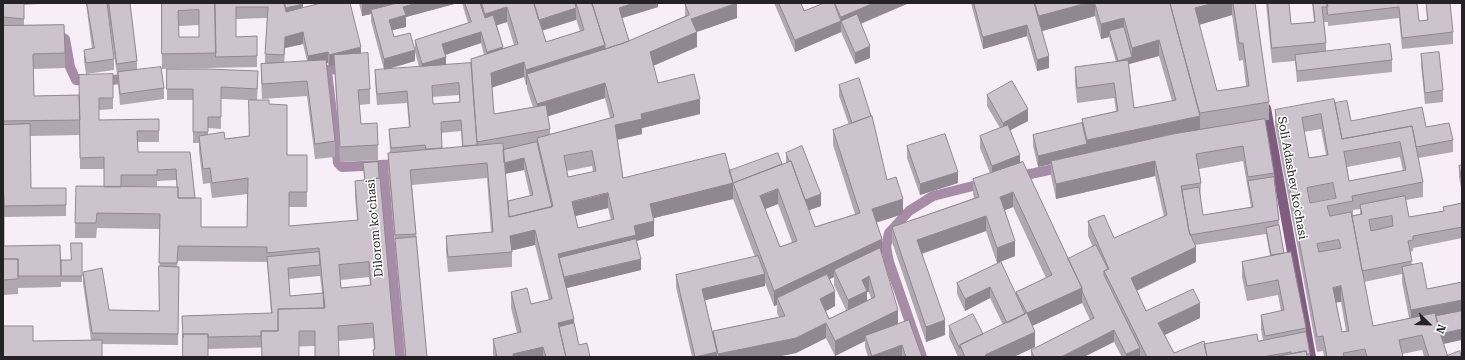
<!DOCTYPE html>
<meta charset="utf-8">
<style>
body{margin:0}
#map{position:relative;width:1465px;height:360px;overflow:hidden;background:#f8eef8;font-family:"Roboto Serif",serif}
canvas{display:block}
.frame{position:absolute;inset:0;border:4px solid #252225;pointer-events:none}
.north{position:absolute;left:1409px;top:304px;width:40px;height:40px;-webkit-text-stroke:3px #fff;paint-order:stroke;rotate:113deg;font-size:11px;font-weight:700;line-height:16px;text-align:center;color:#252225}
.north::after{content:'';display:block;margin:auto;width:14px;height:18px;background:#252225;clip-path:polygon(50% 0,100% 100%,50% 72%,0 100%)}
</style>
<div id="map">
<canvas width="1465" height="360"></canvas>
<div class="frame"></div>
<div class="north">N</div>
</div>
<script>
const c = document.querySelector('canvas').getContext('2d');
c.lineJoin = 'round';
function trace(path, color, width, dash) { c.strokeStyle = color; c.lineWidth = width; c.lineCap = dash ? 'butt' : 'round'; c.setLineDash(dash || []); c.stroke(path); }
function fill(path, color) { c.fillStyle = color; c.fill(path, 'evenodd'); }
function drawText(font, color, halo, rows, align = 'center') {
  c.font = font + ' "Roboto Serif",serif'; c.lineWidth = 3; c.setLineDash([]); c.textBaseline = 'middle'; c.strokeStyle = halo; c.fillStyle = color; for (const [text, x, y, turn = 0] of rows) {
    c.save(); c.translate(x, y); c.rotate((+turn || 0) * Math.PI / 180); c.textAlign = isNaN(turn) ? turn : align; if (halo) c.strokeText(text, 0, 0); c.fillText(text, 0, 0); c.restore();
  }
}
const street = new Path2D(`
 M 51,36 L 60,36 L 65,39 L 70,67 L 76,80 L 86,81 L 130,79
 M 314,71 L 348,68
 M 327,71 L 338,163 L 342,167 L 401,164
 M 383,165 L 400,357
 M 1016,177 L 1063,167
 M 922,357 L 889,262 L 886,247 L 889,233 L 909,211 L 933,196 L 985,183`);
const secondary = new Path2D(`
 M 1266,108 L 1311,357`);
const wall = new Path2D(`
 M 3,3 L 55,3 L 24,5 L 24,25 L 64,25 L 65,68 L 33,69 L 34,96 L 79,95 L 113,74 L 113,109 L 99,110 L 99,120 L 159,119 L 159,142 L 138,142 L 138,152 L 190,152 L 195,198 L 201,227 L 247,227 L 248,194 L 212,198 L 210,183 L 203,184 L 199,151 L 199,143 L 193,143 L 193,100 L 167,100 L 167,69 L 258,83 L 257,100 L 269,104 L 287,155 L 307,155 L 307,207 L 289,207 L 289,226 L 357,220 L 355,196 L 355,181 L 364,180 L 363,163 L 396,357 L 373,357 L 373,350 L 374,350 L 373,338 L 339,341 L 315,346 L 208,349 L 182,316 L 271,314 L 267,262 L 178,261 L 177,266 L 179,267 L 178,345 L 102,344 L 33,341 L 91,340 L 83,283 L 83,272 L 109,310 L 159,311 L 160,229 L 97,228 L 96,238 L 75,238 L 76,186 L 104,187 L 104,169 L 80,169 L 80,130 L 80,135 L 30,136 L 31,188 L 66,188 L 66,216 L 4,217 L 4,246 L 61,260 L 71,260 L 82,243 L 82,282 L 61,282 L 61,287 L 18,288 L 18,286 L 18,294 L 3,295 ZM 221,99 L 249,100 L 249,136 L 225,139 L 208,134 L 208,128 L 221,129 ZM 176,180 L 177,187 L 121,187 L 157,186 L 157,181 ZM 320,276 L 322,293 L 290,296 L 289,279 ZM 369,277 L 370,285 L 341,288 L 341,280 Z
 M 86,3 L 107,3 L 114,59 L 114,70 L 86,74 L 84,61 L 84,50 L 92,49 Z
 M 107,3 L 130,3 L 137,61 L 137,70 L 164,88 L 164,99 L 120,105 L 118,84 L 118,75 L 117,75 Z
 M 161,3 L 303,3 L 303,7 L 361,53 L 370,89 L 370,104 L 359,105 L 361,124 L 378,145 L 378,160 L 340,162 L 334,65 L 329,67 L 328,63 L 326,64 L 335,141 L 335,157 L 315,159 L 307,96 L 262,99 L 261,79 L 261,64 L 265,64 L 265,54 L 267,18 L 236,19 L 236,37 L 257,36 L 257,67 L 162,69 ZM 199,25 L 199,37 L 179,37 L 179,26 ZM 303,44 L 307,61 L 284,63 L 285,48 Z
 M 359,3 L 392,3 L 392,5 L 398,3 L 458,3 L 406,17 L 406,27 L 392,30 L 394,37 L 415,50 L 415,40 L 468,23 L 462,3 L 658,3 L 658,7 L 622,18 L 629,41 L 685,16 L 685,3 L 737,18 L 696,32 L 697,47 L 653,66 L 658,83 L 700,114 L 642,128 L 642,134 L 618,140 L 623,178 L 729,171 L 782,164 L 786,163 L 786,153 L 821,206 L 809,210 L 815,227 L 855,214 L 833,145 L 833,130 L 849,125 L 839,96 L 839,85 L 887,180 L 903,214 L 877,222 L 882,254 L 882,255 L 898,324 L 922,357 L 868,357 L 865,347 L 865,341 L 835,356 L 826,338 L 796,353 L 776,357 L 692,357 L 676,287 L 676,275 L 755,257 L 733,199 L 653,218 L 654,236 L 637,241 L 641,270 L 567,288 L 579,345 L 590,357 L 494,357 L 493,354 L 493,339 L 517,333 L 511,308 L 511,292 L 531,304 L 549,300 L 535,245 L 512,250 L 512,267 L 448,272 L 446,251 L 446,236 L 491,232 L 487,178 L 412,185 L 427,357 L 405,357 L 388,168 L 388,153 L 390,153 L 389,129 L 409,128 L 407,103 L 377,105 L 375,82 L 375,70 L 384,70 L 371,21 L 371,14 L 362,16 ZM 576,19 L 580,31 L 546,42 L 542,30 ZM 507,22 L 514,45 L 503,48 L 497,25 ZM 481,43 L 484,55 L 471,63 L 446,65 L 445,55 ZM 415,52 L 419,67 L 385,70 L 415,61 ZM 524,77 L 526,85 L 527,85 L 527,89 L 533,107 L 494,114 L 492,87 ZM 459,95 L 460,102 L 433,104 L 432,97 ZM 605,98 L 610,118 L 550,134 L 550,129 L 547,116 ZM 461,131 L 462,147 L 442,149 L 441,133 ZM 592,166 L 593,172 L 568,177 L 567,171 ZM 524,170 L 530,196 L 508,201 L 505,174 ZM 778,204 L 792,242 L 780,247 L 765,209 ZM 608,208 L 611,220 L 578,228 L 575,216 ZM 834,277 L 834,285 L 846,310 L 829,319 L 826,311 L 835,306 L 830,279 ZM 765,283 L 774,306 L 777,305 L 777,313 L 779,317 L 713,331 L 713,335 L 705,300 L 765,286 ZM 867,292 L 869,292 L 871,299 L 867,300 Z
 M 774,3 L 801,3 L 804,11 L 824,3 L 909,3 L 861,24 L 870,58 L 855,64 L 841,32 L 795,52 Z
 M 971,3 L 1255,3 L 1269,102 L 1269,120 L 1265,120 L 1274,173 L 1279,220 L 1279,225 L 1284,254 L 1306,328 L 1306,332 L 1310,354 L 1310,357 L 1122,357 L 1114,342 L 1090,320 L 1082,303 L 1032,326 L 1035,347 L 1014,357 L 958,357 L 949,337 L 949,326 L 983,334 L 1003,325 L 990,298 L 965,311 L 957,294 L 957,283 L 1001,262 L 1016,296 L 1016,292 L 1046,278 L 1013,207 L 1005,210 L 1015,256 L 997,263 L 986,231 L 922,254 L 945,335 L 926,342 L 892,242 L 892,227 L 974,198 L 973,194 L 973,179 L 990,173 L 980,148 L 980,136 L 1000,128 L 987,106 L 987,95 L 1028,121 L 1010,130 L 1020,163 L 1068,259 L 1093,247 L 1088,236 L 1088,221 L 1114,238 L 1164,217 L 1155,176 L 1056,199 L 1051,176 L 1051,164 L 1038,167 L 1033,146 L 1033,135 L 1082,123 L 1082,119 L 1116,111 L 1114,98 L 1077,103 L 1075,82 L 1075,67 L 1116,62 L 1109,37 L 1101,39 L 1095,16 L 1042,31 L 1049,68 L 1037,71 L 1027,36 L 983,49 ZM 1232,15 L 1239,61 L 1243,60 L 1246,86 L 1217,91 L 1199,25 ZM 1159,56 L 1172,101 L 1134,108 L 1129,64 ZM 1243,161 L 1251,207 L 1203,215 L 1200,198 L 1201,183 L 1199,169 ZM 1266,234 L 1270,256 L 1242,262 L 1242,277 L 1247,301 L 1278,295 L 1281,311 L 1261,315 L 1261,330 L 1263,340 L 1258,341 L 1204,344 L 1174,353 L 1165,335 L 1200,318 L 1146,311 L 1137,291 L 1196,262 L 1195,245 Z
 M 1266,3 L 1289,3 L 1291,24 L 1314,22 L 1312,3 L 1417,3 L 1419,21 L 1427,20 L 1426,3 L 1450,3 L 1453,32 L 1453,44 L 1402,49 L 1399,18 L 1328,26 L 1328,20 L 1328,22 L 1324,22 L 1326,43 L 1326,51 L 1392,60 L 1392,72 L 1297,82 L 1295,61 L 1272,63 Z
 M 1421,54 L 1443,90 L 1443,102 L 1425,104 L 1421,65 Z
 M 1335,103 L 1351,121 L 1426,127 L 1453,140 L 1453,152 L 1418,158 L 1423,182 L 1423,197 L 1406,200 L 1409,217 L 1443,211 L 1443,207 L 1462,203 L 1462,238 L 1413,248 L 1413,251 L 1410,252 L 1412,265 L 1427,289 L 1447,356 L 1461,357 L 1424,357 L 1422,350 L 1402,354 L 1403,357 L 1324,357 L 1323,351 L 1317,352 L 1275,126 L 1275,110 ZM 1321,129 L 1326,155 L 1309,158 L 1304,132 ZM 1400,157 L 1403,171 L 1349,181 L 1347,167 ZM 1333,198 L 1333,199 L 1310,203 ZM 1360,209 L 1360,214 L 1353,215 L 1353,210 ZM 1402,274 L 1402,282 L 1409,318 L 1373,326 L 1364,282 ZM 1336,302 L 1341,302 L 1346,331 L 1342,332 Z
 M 907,146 L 958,183 L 920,195 L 907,158 Z
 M 1462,165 L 1462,193 L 1459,177 L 1459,166 Z
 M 1031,350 L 1034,357 L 1031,357 Z`);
const shadedWall = new Path2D(`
 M 362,3 L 392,3 L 392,9 L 371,10 L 371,14 L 362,16 Z
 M 416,3 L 458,3 L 406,17 L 406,27 L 389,31 L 389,20 L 403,7 Z
 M 634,3 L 658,3 L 658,7 L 619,19 L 619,8 Z
 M 737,3 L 737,18 L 691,34 L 691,19 Z
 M 874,3 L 909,3 L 845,30 L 841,21 L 841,17 Z
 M 1087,3 L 1095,3 L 1095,16 L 1039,32 L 1039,16 Z
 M 1214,3 L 1232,3 L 1232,15 L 1195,26 L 1195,8 Z
 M 303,4 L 303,19 L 286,23 L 286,8 Z
 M 507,7 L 507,22 L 485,29 L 485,14 Z
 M 576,8 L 576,20 L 538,32 L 538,21 Z
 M 1124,18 L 1124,33 L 1109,31 L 1109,37 L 1101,39 L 1101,24 Z
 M 841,21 L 841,32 L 795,52 L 795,40 Z
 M 1027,25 L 1027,36 L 983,49 L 983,37 Z
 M 303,32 L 303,44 L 285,48 L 284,66 L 285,37 Z
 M 481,32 L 481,43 L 442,56 L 442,44 Z
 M 697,32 L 697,47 L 650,67 L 650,52 Z
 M 1159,40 L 1159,56 L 1118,67 L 1118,61 L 1132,57 L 1132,48 Z
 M 605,45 L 605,49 L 527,74 L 527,85 L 526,85 L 526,70 Z
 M 870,46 L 870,58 L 855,64 L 855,53 Z
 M 361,47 L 361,58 L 334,55 L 334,65 L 329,67 L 329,55 Z
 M 503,47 L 503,58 L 487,64 L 487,52 Z
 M 415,50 L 415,61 L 384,70 L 384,59 Z
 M 328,52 L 328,63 L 308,68 L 308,56 Z
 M 1049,56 L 1049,68 L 1037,71 L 1037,60 Z
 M 446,57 L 446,68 L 422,76 L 422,64 Z
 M 524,62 L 524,77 L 491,88 L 491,73 Z
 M 605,83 L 605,98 L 537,120 L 537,104 Z
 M 700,99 L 700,114 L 642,128 L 642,134 L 615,140 L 615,125 L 641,114 Z
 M 1028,109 L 1028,121 L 1003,134 L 1003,123 Z
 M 1200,116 L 1200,131 L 1051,161 L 1051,164 L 1038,167 L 1038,156 L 1087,144 L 1087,140 Z
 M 1020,155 L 1020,166 L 992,178 L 992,166 Z
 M 524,158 L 524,170 L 504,174 L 504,163 Z
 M 1155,161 L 1155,176 L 1056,199 L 1056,184 Z
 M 958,172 L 958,183 L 920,195 L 920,184 Z
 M 733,183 L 733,199 L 650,219 L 650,204 Z
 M 778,189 L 778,204 L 760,211 L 760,196 Z
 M 1013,192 L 1013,207 L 1000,212 L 1000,197 Z
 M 608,193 L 608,208 L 572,217 L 572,202 Z
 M 821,194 L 821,206 L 804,212 L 804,201 Z
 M 903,199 L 903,214 L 872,224 L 872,209 Z
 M 986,216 L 986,231 L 917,255 L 917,240 Z
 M 654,221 L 654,236 L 636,241 L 561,268 L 558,254 L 634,226 Z
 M 535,230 L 535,245 L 510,251 L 510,236 Z
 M 882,239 L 882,254 L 837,276 L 834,270 L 834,277 L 780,303 L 777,298 L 777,305 L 774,306 L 774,291 Z
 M 1015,241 L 1015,256 L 997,263 L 997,248 Z
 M 1196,247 L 1196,262 L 1131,293 L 1131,278 Z
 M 641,259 L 641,270 L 563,289 L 563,278 Z
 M 765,274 L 765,286 L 702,301 L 702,289 Z
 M 869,276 L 869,292 L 867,292 L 867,306 L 848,315 L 848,300 L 862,280 Z
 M 1341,286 L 1341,302 L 1333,303 L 1333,288 Z
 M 990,287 L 990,298 L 965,311 L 965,299 Z
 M 1082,288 L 1082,303 L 1008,337 L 1027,313 Z
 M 835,291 L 835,306 L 820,314 L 820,299 Z
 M 1462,300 L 1462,315 L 1411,326 L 1411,310 Z
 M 1200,303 L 1200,318 L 1158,338 L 1158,323 Z
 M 898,310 L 898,325 L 865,336 L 865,341 L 835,356 L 835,341 Z
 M 574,319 L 574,334 L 560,338 L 558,323 Z
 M 945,320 L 945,335 L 926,342 L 926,327 Z
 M 826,323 L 826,338 L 796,353 L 776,357 L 718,357 L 718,354 Z
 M 1462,329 L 1462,340 L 1439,345 L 1439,334 Z
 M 1114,330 L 1114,342 L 1084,357 L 1061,357 Z
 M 1035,332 L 1035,347 L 1013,357 L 985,357 L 985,355 Z
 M 902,345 L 902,357 L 872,357 L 872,356 Z
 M 543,347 L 543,357 L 513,357 L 513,354 Z
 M 1140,348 L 1140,357 L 1126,357 L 1126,354 Z
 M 717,352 L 717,357 L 696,357 Z`);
const building = new Path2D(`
 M 3,3 L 24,3 L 24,19 L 3,17 Z
 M 87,3 L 107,3 L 114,59 L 86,63 L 84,50 L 94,48 Z
 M 109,3 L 130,3 L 137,61 L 117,64 Z
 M 162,3 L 215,3 L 216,53 L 162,54 ZM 199,10 L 199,37 L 179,37 L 178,11 Z
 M 215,3 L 284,3 L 286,12 L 321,3 L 350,3 L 361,47 L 329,55 L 328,52 L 308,56 L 303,32 L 285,37 L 284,55 L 265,54 L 268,7 L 236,7 L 236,37 L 257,36 L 257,56 L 216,57 Z
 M 285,3 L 303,3 L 303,4 L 286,8 Z
 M 398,3 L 416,3 L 403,7 L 406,15 L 389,20 L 394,37 L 410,33 L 415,50 L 384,59 L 371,10 Z
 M 465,3 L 480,3 L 485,18 L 493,15 L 503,47 L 487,52 L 481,32 L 442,44 L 446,57 L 422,64 L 415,40 L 471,22 Z
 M 482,3 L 534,3 L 546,42 L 584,30 L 576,3 L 592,3 L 605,45 L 526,70 L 524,62 L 491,73 L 494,114 L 546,105 L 550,129 L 477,142 L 471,59 L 518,44 L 507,7 L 485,14 Z
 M 534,3 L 575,3 L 576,8 L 539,20 Z
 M 592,3 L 634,3 L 619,8 L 629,41 L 605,49 L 605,45 Z
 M 685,3 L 737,3 L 691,19 L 697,32 L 650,52 L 658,83 L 694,74 L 700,99 L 641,114 L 642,119 L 615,125 L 623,178 L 725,153 L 733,183 L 650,204 L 654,221 L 634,226 L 636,235 L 558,254 L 574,319 L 558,323 L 566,357 L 546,357 L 543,347 L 513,354 L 513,357 L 497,357 L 493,339 L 521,332 L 511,292 L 527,288 L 531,304 L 552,299 L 535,230 L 510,236 L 512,252 L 448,257 L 446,236 L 493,232 L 487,163 L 410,170 L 416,234 L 395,235 L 388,153 L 503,143 L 509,217 L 553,206 L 537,138 L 614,117 L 605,83 L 537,104 L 527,74 L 624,43 L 689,15 ZM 592,151 L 596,171 L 568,177 L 564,156 ZM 608,193 L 614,219 L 578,228 L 572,202 Z
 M 779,3 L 801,3 L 804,11 L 824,3 L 834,3 L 841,21 L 857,14 L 870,46 L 855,53 L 841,21 L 795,40 Z
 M 835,3 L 874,3 L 841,17 Z
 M 974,3 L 1034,3 L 1049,56 L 1037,60 L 1027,25 L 983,37 Z
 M 1035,3 L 1087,3 L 1039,16 Z
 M 1095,3 L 1170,3 L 1200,116 L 1087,140 L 1082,119 L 1118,111 L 1114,83 L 1077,88 L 1075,67 L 1128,60 L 1134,108 L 1176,100 L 1159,40 L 1132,48 L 1124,18 L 1101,24 Z
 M 1170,3 L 1214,3 L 1195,8 L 1217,91 L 1249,86 L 1243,43 L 1239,43 L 1233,3 L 1255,3 L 1269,102 L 1200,113 Z
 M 1268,3 L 1289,3 L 1291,24 L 1315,22 L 1313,3 L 1327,3 L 1328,7 L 1322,7 L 1326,43 L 1272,48 Z
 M 1327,3 L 1417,3 L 1419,21 L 1428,20 L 1426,3 L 1450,3 L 1453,32 L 1402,38 L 1399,7 L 1328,15 Z
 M 64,25 L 65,53 L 33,54 L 34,96 L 79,95 L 80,120 L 3,121 L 3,26 Z
 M 1124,27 L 1132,57 L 1118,61 L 1109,31 Z
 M 1390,44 L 1392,60 L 1297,71 L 1295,55 Z
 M 1439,52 L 1443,90 L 1425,93 L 1421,54 Z
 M 368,53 L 370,89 L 358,90 L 361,124 L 377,123 L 378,145 L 340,147 L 334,55 Z
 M 326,60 L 335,141 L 315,144 L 307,81 L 262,84 L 261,64 Z
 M 471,63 L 477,145 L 463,146 L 461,120 L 441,122 L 442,148 L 426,149 L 425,145 L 391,148 L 389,129 L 410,127 L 407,91 L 377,94 L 375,70 ZM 459,83 L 460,102 L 433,104 L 432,86 Z
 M 161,67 L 164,88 L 120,94 L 118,72 Z
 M 167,69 L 207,69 L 258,71 L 257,89 L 221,87 L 221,117 L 208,117 L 208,132 L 193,132 L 193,89 L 167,89 Z
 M 113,74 L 113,98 L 99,98 L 99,120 L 159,119 L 159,131 L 137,131 L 138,152 L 190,152 L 195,198 L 178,198 L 178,187 L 177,187 L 176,169 L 157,170 L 157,175 L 121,175 L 121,187 L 104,187 L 104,157 L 80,158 L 79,75 Z
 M 859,78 L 871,116 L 852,123 L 839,85 Z
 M 1012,81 L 1028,109 L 1003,123 L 987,95 Z
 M 1334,99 L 1342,139 L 1412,126 L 1423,182 L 1352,196 L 1353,201 L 1327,206 L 1330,216 L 1351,212 L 1373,326 L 1435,313 L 1439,330 L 1448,357 L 1429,357 L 1422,335 L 1399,340 L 1403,357 L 1367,357 L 1365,349 L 1343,353 L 1344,357 L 1327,357 L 1323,336 L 1317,337 L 1275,110 ZM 1321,114 L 1328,155 L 1309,158 L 1302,118 ZM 1400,142 L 1406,170 L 1349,181 L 1344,152 ZM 1333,183 L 1336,198 L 1310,203 L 1307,188 ZM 1339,240 L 1341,248 L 1319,252 L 1317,244 ZM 1341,286 L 1349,331 L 1342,332 L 1333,288 Z
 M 249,100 L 269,100 L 269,104 L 287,105 L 287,155 L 307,155 L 307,192 L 289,192 L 289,226 L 358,220 L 355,181 L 380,178 L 396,357 L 374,357 L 373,350 L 375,349 L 373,323 L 338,326 L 339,357 L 315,357 L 315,331 L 299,331 L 299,357 L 262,357 L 261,331 L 278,331 L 278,309 L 325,308 L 319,248 L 267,253 L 267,247 L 178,246 L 177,263 L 159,263 L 160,214 L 97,213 L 96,223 L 75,223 L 76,186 L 178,187 L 178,198 L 201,198 L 201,227 L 247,227 L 248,178 L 212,183 L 210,168 L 203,169 L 199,136 L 224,132 L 225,139 L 249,136 ZM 369,262 L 371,285 L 341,288 L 339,265 Z
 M 1347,101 L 1351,121 L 1422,107 L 1426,127 L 1449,123 L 1453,140 L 1416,147 L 1412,126 L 1342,139 L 1335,103 Z
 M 872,116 L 887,180 L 896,177 L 903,199 L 872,209 L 882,239 L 774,291 L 733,183 L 791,161 L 815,227 L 860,213 L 833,130 ZM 778,189 L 797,241 L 780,247 L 760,196 Z
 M 1265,119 L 1274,173 L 1248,177 L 1243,146 L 1196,154 L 1201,183 L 1181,186 L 1189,231 L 1196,247 L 1131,278 L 1146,311 L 1193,289 L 1200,303 L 1158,323 L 1174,353 L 1204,341 L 1207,357 L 1147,357 L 1104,271 L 1109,269 L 1088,221 L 1104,215 L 1114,238 L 1167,215 L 1155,161 L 1056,184 L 1051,161 L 1173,134 Z
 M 1082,123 L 1087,144 L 1038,156 L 1033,135 Z
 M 30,124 L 31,188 L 66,188 L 66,205 L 4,206 L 3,174 L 3,125 Z
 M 1008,125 L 1020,155 L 992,166 L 980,136 Z
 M 945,134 L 958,172 L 920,184 L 907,146 Z
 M 537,142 L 552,207 L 509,217 L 508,201 L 533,195 L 524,158 L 504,163 L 503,150 Z
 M 802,146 L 821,194 L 805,200 L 791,161 L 789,161 L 786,153 Z
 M 778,153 L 782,164 L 733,183 L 729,171 Z
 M 378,162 L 379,178 L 365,180 L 363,163 Z
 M 1023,162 L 1082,288 L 1027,313 L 1016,292 L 1052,275 L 1013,192 L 1000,197 L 1015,241 L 997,248 L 986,216 L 917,240 L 945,320 L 926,327 L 892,227 L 979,197 L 973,179 Z
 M 1462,165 L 1462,182 L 1459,166 Z
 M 1274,177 L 1279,220 L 1190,235 L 1189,231 L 1182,190 L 1199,187 L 1203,215 L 1253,207 L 1248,181 Z
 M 3,180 L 4,206 L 3,206 Z
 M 1405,196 L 1409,217 L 1444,211 L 1443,207 L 1462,203 L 1462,227 L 1413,236 L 1413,240 L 1408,241 L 1412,261 L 1362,271 L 1352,216 L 1362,214 L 1360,205 ZM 1392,216 L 1393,226 L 1371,231 L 1369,220 Z
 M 3,206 L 4,206 L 4,246 L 60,245 L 61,276 L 18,276 L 18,259 L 3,259 Z
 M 1279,225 L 1284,253 L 1271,255 L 1266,228 Z
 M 416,237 L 427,357 L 406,357 L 395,239 Z
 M 636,239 L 641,259 L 564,277 L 559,258 Z
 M 71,243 L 82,243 L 82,276 L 61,276 L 61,260 L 71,260 Z
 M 1096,245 L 1108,269 L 1104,271 L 1104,275 L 1140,348 L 1126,354 L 1114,330 L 1061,357 L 1034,357 L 1031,350 L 1094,318 L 1082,291 L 1082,288 L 1068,259 Z
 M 880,248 L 898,310 L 835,341 L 826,323 L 796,338 L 718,354 L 713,331 L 785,316 L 777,298 L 827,274 L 835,291 L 820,299 L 829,319 L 875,297 L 869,276 L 862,280 L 867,291 L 848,300 L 834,270 Z
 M 319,252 L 320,265 L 288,268 L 290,296 L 323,293 L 324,308 L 278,309 L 278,331 L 261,331 L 261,336 L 208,337 L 208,334 L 183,334 L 183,338 L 182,316 L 272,313 L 267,257 Z
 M 1291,252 L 1306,328 L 1265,336 L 1261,315 L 1284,310 L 1278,280 L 1247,286 L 1242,262 Z
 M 758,256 L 765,274 L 702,289 L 717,352 L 695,357 L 676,275 Z
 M 3,259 L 18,259 L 18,279 L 3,280 Z
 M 1001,262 L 1025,314 L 1007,323 L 990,287 L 965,299 L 957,283 Z
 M 1422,263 L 1427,289 L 1462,282 L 1462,300 L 1411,310 L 1402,267 Z
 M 159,266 L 179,267 L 178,334 L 92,333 L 83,272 L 102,268 L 109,310 L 159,311 Z
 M 1462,311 L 1462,329 L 1440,334 L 1436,316 Z
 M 1027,313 L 1035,332 L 985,355 L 986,357 L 965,357 L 960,345 Z
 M 973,314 L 983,334 L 960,345 L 960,349 L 949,326 Z
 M 909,320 L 922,357 L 906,357 L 902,345 L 872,356 L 865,336 Z
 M 574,323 L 579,345 L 587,343 L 590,357 L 566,357 L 559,327 Z
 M 3,326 L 33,326 L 33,341 L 102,340 L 102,357 L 3,357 Z
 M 1306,332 L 1310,354 L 1307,354 L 1306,351 L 1291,354 L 1291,352 L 1262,357 L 1207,357 L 1204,344 L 1257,334 L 1258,341 Z
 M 183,334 L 208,334 L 208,357 L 183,357 Z
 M 1306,351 L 1307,357 L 1275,357 Z
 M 1460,351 L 1461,357 L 1448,357 L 1447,356 Z`);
const streetNames = [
 ["Soli Adashev ko'chasi",1292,178,80],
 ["Dilorom koʻchasi",375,228,-95]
];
trace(street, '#a68ca6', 10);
trace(secondary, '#815c81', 10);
fill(wall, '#b0a8b0');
fill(shadedWall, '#908890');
fill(building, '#cdc3cd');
trace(building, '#908890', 1);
drawText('12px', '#252225', '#fff', streetNames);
</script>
